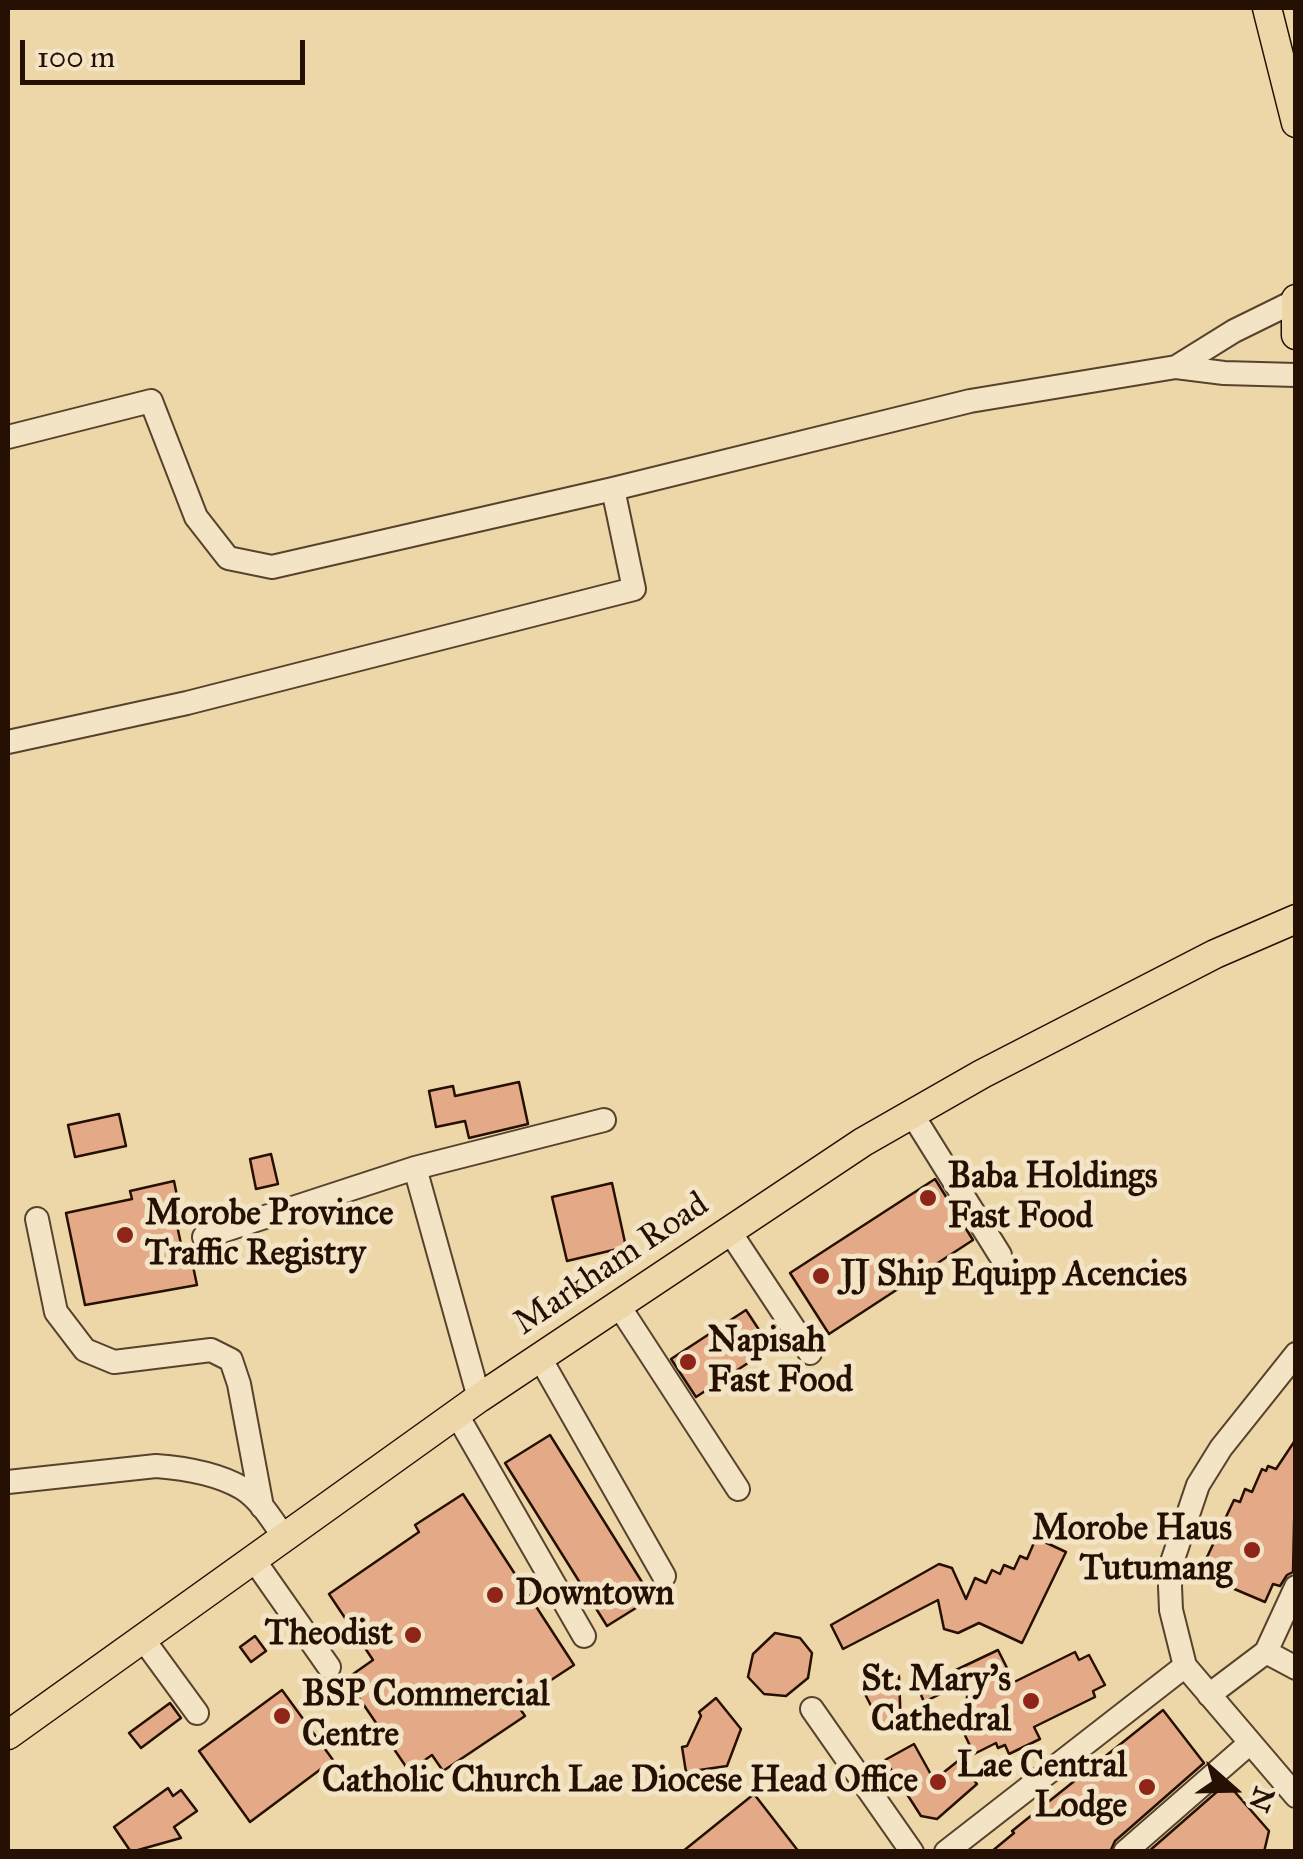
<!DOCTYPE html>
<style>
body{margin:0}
#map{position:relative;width:1303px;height:1859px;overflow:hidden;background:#edd6a8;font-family:"IM FELL Great Primer",serif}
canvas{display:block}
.frame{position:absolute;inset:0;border:10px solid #251003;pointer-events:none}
.north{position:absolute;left:1183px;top:1739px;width:100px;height:100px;-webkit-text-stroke:8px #f3e4c6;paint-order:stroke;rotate:110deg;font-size:28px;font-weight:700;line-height:40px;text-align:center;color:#251003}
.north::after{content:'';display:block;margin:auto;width:35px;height:45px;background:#251003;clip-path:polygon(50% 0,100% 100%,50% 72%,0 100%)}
.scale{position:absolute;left:20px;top:40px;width:285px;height:45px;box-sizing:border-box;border:5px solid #251003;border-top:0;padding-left:12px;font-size:30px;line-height:35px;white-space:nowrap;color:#251003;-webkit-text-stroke:8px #f3e4c6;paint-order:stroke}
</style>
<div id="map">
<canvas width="1303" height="1859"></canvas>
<div class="frame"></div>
<div class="north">N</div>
<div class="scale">100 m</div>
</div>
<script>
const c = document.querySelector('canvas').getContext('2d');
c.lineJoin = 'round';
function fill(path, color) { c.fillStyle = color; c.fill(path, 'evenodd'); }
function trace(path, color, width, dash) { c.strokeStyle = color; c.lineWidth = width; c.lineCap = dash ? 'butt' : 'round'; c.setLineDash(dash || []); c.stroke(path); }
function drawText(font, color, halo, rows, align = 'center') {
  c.font = font + ' "IM FELL Great Primer",serif'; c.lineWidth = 10; c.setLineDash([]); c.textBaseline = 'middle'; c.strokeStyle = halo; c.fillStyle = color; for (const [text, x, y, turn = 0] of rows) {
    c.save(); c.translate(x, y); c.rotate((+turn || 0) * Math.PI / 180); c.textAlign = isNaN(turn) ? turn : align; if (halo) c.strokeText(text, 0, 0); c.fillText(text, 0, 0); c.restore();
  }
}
const building = new Path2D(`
 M 519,1082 L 528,1124 L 469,1138 L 465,1121 L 436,1127 L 429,1091 L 453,1086 L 455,1096 Z
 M 119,1114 L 126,1146 L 75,1157 L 68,1125 Z
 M 271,1154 L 278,1184 L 256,1189 L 250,1159 Z
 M 935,1179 L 973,1240 L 829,1334 L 790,1273 Z
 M 174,1181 L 178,1201 L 172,1202 L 184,1258 L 191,1257 L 197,1285 L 85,1305 L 66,1213 L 132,1199 L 130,1191 Z
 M 612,1183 L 626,1247 L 567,1261 L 552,1197 Z
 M 746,1310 L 771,1348 L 696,1397 L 671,1359 Z
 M 550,1435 L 652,1598 L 607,1626 L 505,1463 Z
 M 1296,1439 L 1293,1572 L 1287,1575 L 1280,1586 L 1273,1584 L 1265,1602 L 1199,1574 L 1234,1500 L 1240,1502 L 1245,1489 L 1252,1492 L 1262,1469 L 1266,1471 L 1268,1466 L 1276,1469 Z
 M 463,1494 L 574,1665 L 516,1703 L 525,1716 L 443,1771 L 432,1755 L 409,1771 L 346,1679 L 373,1660 L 329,1594 L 419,1532 L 415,1525 Z
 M 1036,1538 L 1066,1552 L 1022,1643 L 979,1623 L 958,1633 L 944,1629 L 938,1600 L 843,1649 L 831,1625 L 939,1564 L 952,1568 L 966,1599 L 975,1578 L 986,1583 L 992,1570 L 1000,1574 L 1004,1565 L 1014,1569 L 1020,1556 L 1027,1559 Z
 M 775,1633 L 800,1638 L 812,1653 L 808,1678 L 786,1696 L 764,1694 L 748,1677 L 753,1654 Z
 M 255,1636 L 266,1651 L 251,1662 L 240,1647 Z
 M 998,1650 L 1009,1672 L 1002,1688 L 1075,1652 L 1079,1660 L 1089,1655 L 1105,1685 L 1093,1691 L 1095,1697 L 1034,1727 L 1040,1739 L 1009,1754 L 1005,1745 L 998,1748 L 996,1743 L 974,1754 L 961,1727 L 938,1728 L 965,1715 L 969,1680 L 924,1702 L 918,1688 Z
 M 899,1676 L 901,1730 L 884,1731 L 865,1694 L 865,1677 Z
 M 282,1690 L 333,1760 L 250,1822 L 199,1751 Z
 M 716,1698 L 741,1729 L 727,1766 L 686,1772 L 682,1747 L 687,1746 L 701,1716 L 699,1712 Z
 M 170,1703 L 181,1718 L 141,1748 L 129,1733 Z
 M 1163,1710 L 1204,1763 L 1115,1841 L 1110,1852 L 991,1852 L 1014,1833 L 1012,1831 Z
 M 914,1744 L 934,1780 L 958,1761 L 977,1784 L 937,1819 L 921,1816 L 885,1760 Z
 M 1227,1783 L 1269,1831 L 1264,1852 L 1148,1852 Z
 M 168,1788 L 173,1796 L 181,1790 L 197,1811 L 174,1827 L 181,1838 L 131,1852 L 114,1827 Z
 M 754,1794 L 799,1852 L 682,1852 Z`);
const minor = new Path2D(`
 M 1176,367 L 1234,331 L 1295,301
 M 8,437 L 151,401 L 196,517 L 228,558 L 272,567 L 613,489 L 970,401 L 1176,367 L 1224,373 L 1296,375
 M 8,742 L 187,703 L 634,589 L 613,489
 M 912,1114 L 1000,1255
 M 415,1168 L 479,1398
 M 37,1219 L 56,1312 L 85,1350 L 114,1362 L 211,1350 L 231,1360 L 239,1384 L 262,1507
 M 730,1232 L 810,1353
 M 204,1237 L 415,1168 L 604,1120
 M 619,1306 L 738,1489
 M 1296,1354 L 1221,1448 L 1198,1485 L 1172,1562 L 1170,1586 L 1171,1610 L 1185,1666 L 1296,1796
 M 540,1358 L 664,1576
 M 457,1415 L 584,1636
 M 8,1482 L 156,1466 C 183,1468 218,1474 242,1488 C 260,1499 272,1520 284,1537
 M 254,1560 L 329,1667
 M 143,1639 L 197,1713
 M 1266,1652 L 1296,1587
 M 1209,1695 L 1266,1652 L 1296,1668
 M 812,1709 L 912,1852
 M 946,1852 L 1185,1666
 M 1125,1852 L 1250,1743`);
const major = new Path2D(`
 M 1267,8 L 1296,123
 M 1296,299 L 1296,335
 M 8,1735 L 479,1398 L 863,1142 L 982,1074 L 1215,954 L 1296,919`);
const markers = [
 [928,1198,10,"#8f2418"],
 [125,1235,10,"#8f2418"],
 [821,1276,10,"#8f2418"],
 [688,1362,10,"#8f2418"],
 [1252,1550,10,"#8f2418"],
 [495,1595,10,"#8f2418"],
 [413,1635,10,"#8f2418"],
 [1031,1701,10,"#8f2418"],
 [282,1716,10,"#8f2418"],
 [938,1782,10,"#8f2418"],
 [1147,1787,10,"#8f2418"]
];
const poiNames = [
 ["Baba Holdings",948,1178],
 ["Fast Food",948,1218],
 ["Morobe Province",145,1215],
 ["Traffic Registry",145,1255],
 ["JJ Ship Equipp Acencies",841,1276],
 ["Napisah",708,1342],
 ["Fast Food",708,1382],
 ["Morobe Haus",1232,1530,"right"],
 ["Tutumang",1232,1570,"right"],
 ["Downtown",515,1595],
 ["Theodist",393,1635,"right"],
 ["St. Mary's",1011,1681,"right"],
 ["Cathedral",1011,1721,"right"],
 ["BSP Commercial",302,1696],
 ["Centre",302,1736],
 ["Lae Central",1127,1767,"right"],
 ["Lodge",1127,1807,"right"],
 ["Catholic Church Lae Diocese Head Office",918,1782,"right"]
];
const streetNames = [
 ["Markham Road",612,1265,-34]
];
fill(building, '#e4aa88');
trace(building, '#251003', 2.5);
trace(minor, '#57422c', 26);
trace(major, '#251003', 31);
trace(minor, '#f3e4c6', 22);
trace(major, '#edd6a8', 28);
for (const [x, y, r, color] of markers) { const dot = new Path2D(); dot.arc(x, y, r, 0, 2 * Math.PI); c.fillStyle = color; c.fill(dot); trace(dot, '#f3e4c6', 4); }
drawText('bold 35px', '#251003', '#f3e4c6', poiNames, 'left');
drawText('35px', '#251003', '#f3e4c6', streetNames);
</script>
